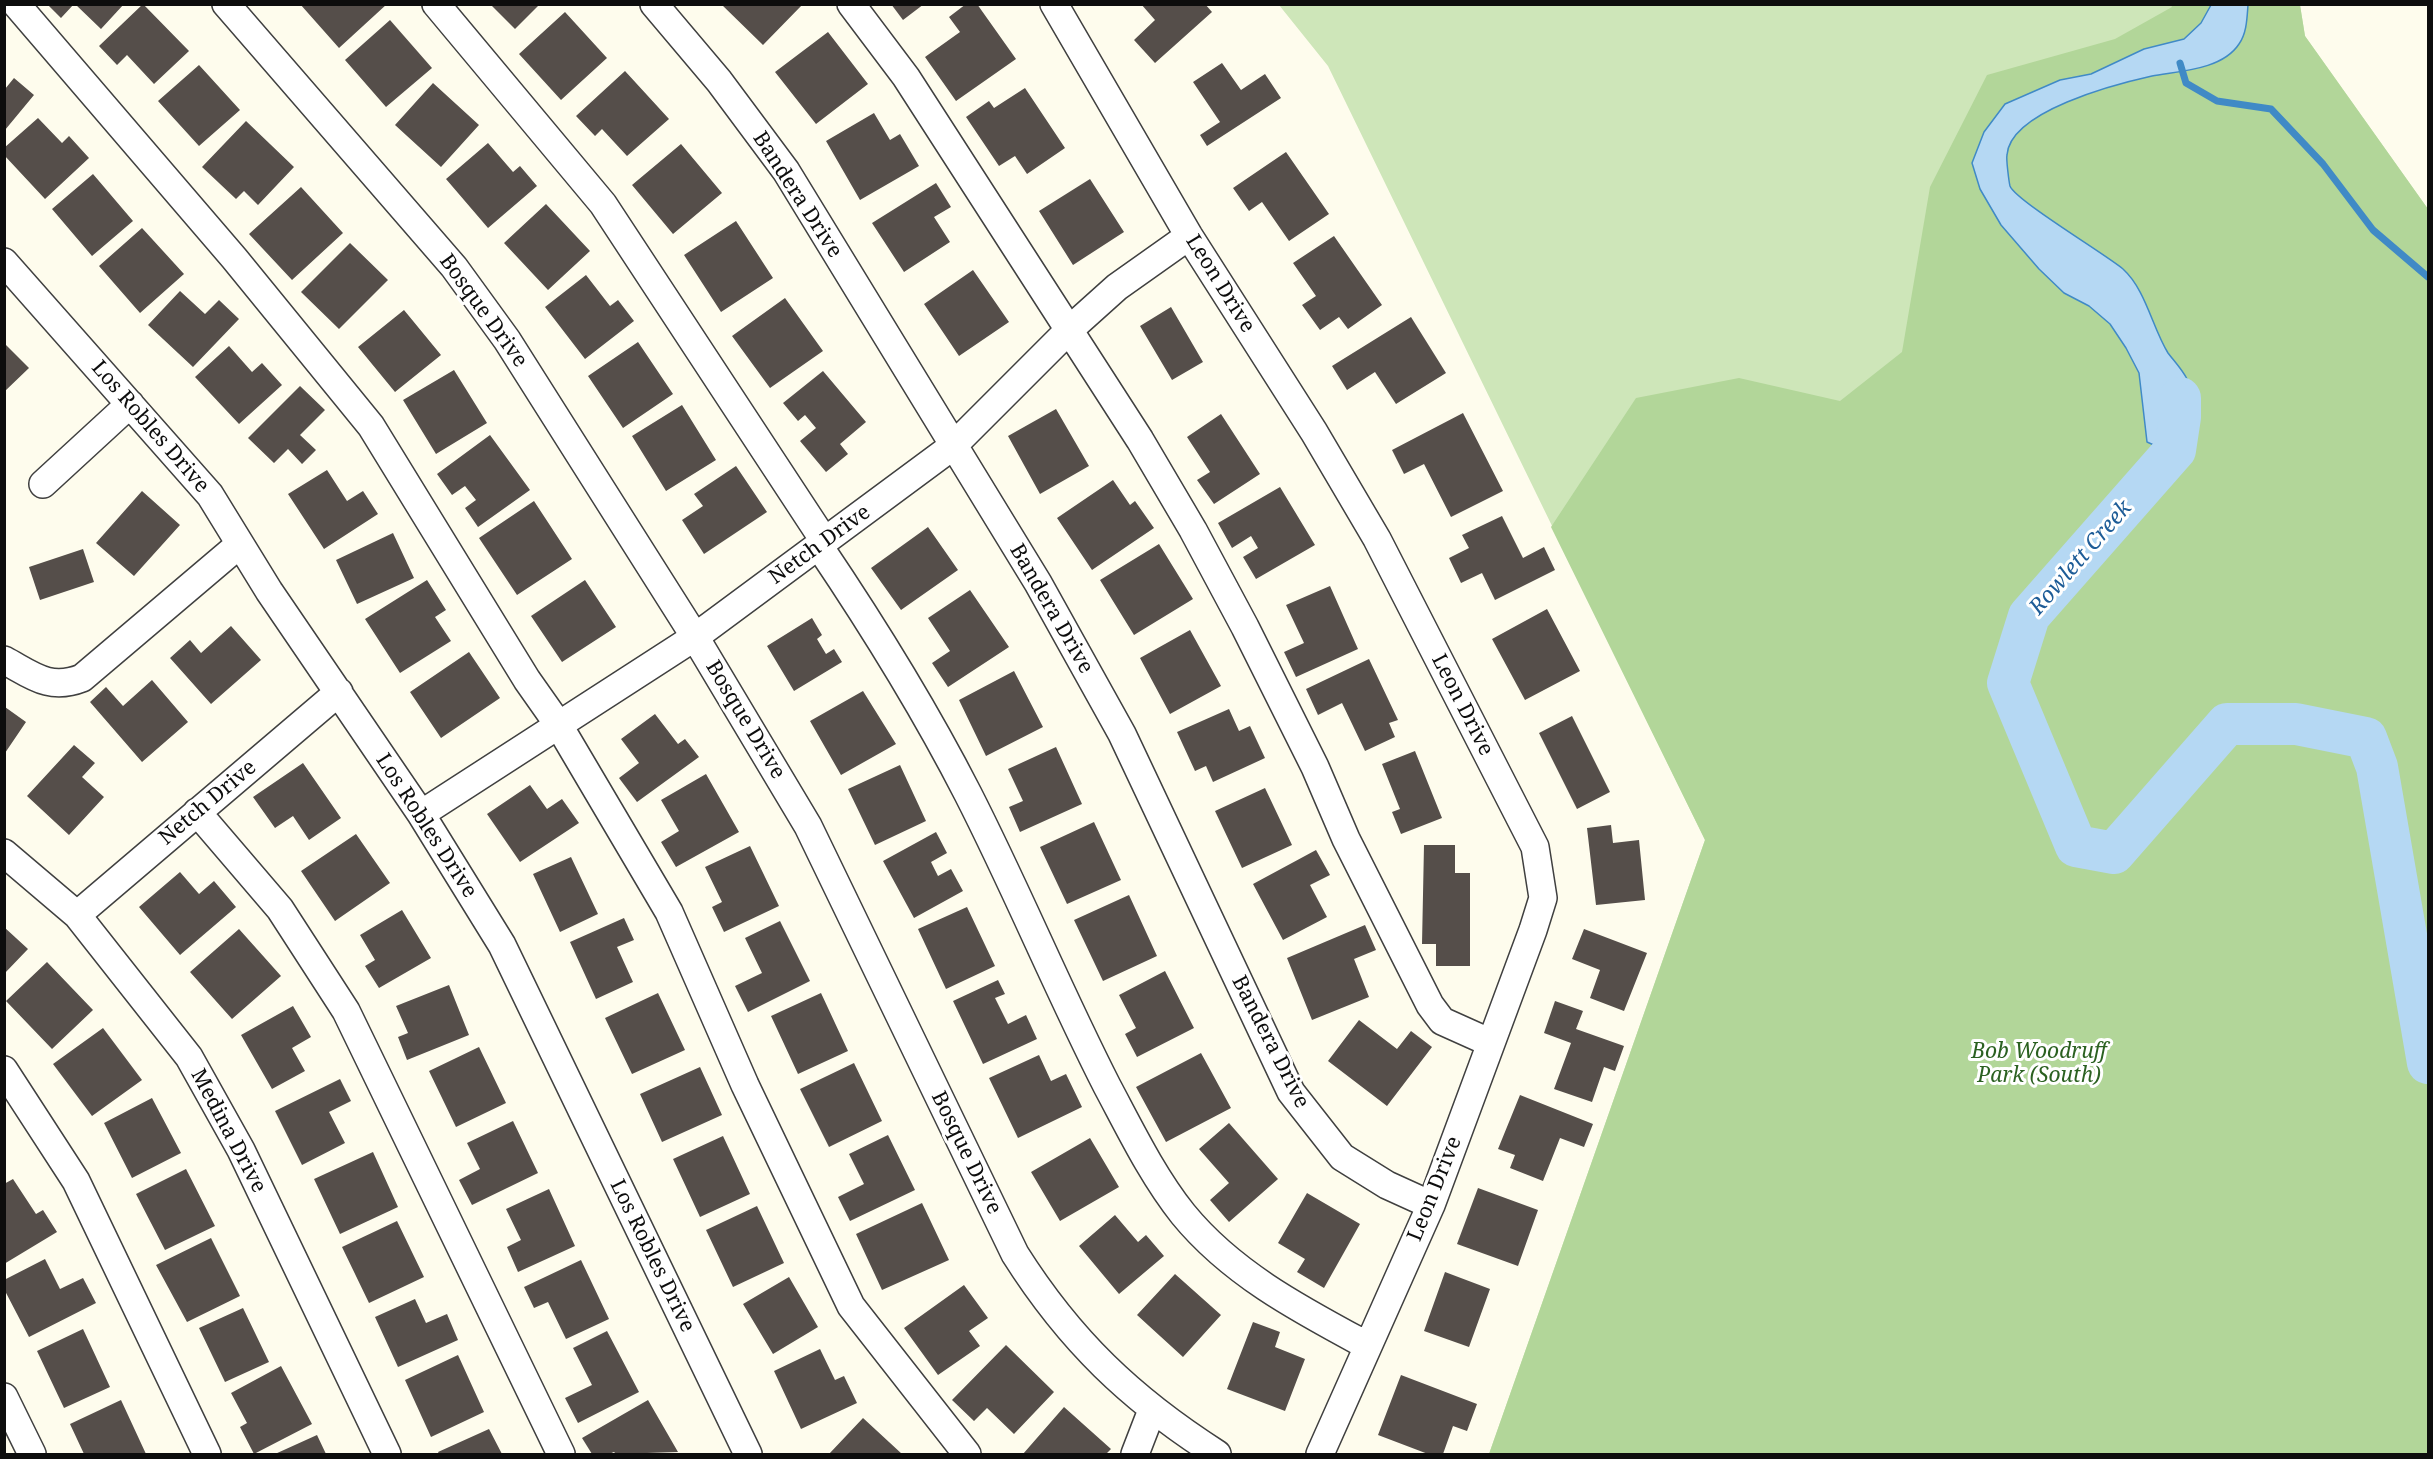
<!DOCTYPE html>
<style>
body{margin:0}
#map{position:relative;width:2433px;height:1459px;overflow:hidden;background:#fefced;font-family:"Noto Serif",serif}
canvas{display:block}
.frame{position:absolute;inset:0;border:6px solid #0d0d0d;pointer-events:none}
</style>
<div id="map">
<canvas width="2433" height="1459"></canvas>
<div class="frame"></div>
</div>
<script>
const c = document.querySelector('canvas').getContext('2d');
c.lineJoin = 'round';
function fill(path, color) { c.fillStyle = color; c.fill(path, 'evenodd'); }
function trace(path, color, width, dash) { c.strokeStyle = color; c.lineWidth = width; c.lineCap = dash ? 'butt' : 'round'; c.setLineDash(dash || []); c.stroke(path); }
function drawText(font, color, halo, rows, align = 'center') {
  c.font = font + ' "Noto Serif",serif'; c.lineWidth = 6; c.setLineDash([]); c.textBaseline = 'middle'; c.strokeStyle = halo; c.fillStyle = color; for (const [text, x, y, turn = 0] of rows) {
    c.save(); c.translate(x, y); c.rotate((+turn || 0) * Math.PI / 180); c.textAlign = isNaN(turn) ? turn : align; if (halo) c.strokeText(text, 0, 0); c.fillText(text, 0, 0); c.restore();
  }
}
const green = new Path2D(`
 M 1279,5 L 2300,5 L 2305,36 L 2428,209 L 2428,1454 L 1489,1454 L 1705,840 L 1328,66 Z`);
const forest = new Path2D(`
 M 2171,5 L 2300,5 L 2305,36 L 2428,209 L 2428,1454 L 1489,1454 L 1705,840 L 1551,527 L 1636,398 L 1739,378 L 1840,401 L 1902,352 L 1930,187 L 1987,75 L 2115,39 L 2172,7 Z`);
const water = new Path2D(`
 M 2211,5 L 2248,5 C 2247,17 2247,33 2239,44 C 2222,70 2179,71 2152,76 C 2116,84 2010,111 2007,155 C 2006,159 2009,182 2010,186 C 2015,200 2105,254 2123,269 C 2146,290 2152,327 2168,353 C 2174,361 2182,369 2187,379 C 2190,386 2195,401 2195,409 C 2196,424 2187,444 2183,458 L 2147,442 L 2139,373 L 2126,348 L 2110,324 L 2089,306 L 2064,293 L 2039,269 L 2001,225 L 1980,189 L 1972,163 L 1984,132 L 2005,104 L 2060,80 L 2091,74 L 2144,49 L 2184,39 L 2201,23 Z`);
const stream = new Path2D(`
 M 2180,63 L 2186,83 L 2217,101 L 2271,109 L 2323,164 L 2373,230 L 2428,277`);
const river = new Path2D(`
 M 2180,398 L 2180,417 L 2175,450 L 2029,616 L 2008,683 L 2076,846 L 2114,853 L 2227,724 L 2296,724 L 2366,738 L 2377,767 L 2428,1063`);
const building = new Path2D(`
 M 47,4 L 74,4 L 61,18 Z
 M 75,4 L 124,4 L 101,29 Z
 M 143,4 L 189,51 L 154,84 L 127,55 L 117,65 L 99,46 Z
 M 300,4 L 387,4 L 339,48 Z
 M 490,4 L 540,4 L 515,29 Z
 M 721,4 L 803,4 L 763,45 Z
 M 891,4 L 924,4 L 903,20 Z
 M 966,4 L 977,4 L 1016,59 L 956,101 L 925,57 L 960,32 L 949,17 Z
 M 1141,4 L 1205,4 L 1212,12 L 1155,63 L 1134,40 L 1155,20 Z
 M 565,12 L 607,58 L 561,100 L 519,54 Z
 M 390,20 L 432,68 L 386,107 L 345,60 Z
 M 828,32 L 868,84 L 816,124 L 775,72 Z
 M 1222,63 L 1241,90 L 1265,74 L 1281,98 L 1207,146 L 1200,135 L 1220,122 L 1193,82 Z
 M 199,65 L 240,110 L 199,146 L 158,101 Z
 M 625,71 L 669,119 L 627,156 L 602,129 L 595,136 L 576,116 Z
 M 14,78 L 34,95 L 5,130 L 5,89 Z
 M 433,83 L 479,125 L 441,167 L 395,125 Z
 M 1025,88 L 1065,148 L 1027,174 L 1015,156 L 999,166 L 966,117 L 989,101 L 994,108 Z
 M 874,113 L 890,140 L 900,134 L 919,166 L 860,200 L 826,141 Z
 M 38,118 L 62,143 L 69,136 L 89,158 L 45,199 L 4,155 L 4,148 Z
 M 246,121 L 294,167 L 258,205 L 244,191 L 236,199 L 202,167 Z
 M 488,143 L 513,172 L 520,166 L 537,186 L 488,228 L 446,179 Z
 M 681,144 L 722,193 L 673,234 L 632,185 Z
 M 1286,152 L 1329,214 L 1289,241 L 1262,202 L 1249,211 L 1233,188 Z
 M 93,174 L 133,221 L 92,256 L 52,209 Z
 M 1090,179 L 1124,232 L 1073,265 L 1039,211 Z
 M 936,183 L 951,207 L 934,217 L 950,242 L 904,272 L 872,223 Z
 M 301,187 L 343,233 L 292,280 L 249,234 Z
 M 546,204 L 590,251 L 548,290 L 504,243 Z
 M 736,221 L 773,278 L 721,312 L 684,255 Z
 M 142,228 L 184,274 L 140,313 L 99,266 Z
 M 1334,236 L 1382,305 L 1348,329 L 1339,317 L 1320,330 L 1302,305 L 1316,296 L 1293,263 Z
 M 350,243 L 388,280 L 339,329 L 301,292 Z
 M 973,270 L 1009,322 L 959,356 L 924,304 Z
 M 586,275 L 610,306 L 618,300 L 634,321 L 585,359 L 545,307 Z
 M 180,291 L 205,314 L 219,300 L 239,319 L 193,367 L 148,325 Z
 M 785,298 L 823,351 L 770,388 L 732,336 Z
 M 1171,307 L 1203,362 L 1172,380 L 1140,326 Z
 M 404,310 L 441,355 L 395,392 L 358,347 Z
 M 1411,317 L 1446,373 L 1396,404 L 1375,372 L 1347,390 L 1332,366 Z
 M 638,342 L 673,394 L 623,428 L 588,376 Z
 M 4,343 L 29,368 L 4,392 Z
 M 229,346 L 252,372 L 262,363 L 282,385 L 239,424 L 195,377 Z
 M 454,370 L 487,423 L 436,454 L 403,400 Z
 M 823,371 L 866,422 L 840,444 L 848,454 L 826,472 L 800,441 L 816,428 L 805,415 L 798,421 L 783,403 Z
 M 300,386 L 325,410 L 300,435 L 316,450 L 302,464 L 288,449 L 274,463 L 248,438 Z
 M 682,405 L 716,460 L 666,491 L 632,436 Z
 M 1056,409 L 1089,466 L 1040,494 L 1008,436 Z
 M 1463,413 L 1503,491 L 1451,517 L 1424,464 L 1404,474 L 1392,450 Z
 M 1221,414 L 1260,474 L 1214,504 L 1197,480 L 1210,472 L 1187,437 Z
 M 490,435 L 530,490 L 478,527 L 465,508 L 476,500 L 465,486 L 452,495 L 437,474 Z
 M 736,466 L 767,512 L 704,554 L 682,520 L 703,506 L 694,494 Z
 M 327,470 L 347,501 L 363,491 L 378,514 L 324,549 L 288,494 Z
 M 1113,480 L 1130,505 L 1135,501 L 1154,528 L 1092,570 L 1057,518 Z
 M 1280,487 L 1315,545 L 1256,579 L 1243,557 L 1258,548 L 1251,536 L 1232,548 L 1218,523 Z
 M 142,491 L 180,525 L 134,576 L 96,543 Z
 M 534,501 L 572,559 L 517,595 L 479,538 Z
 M 1502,516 L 1523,558 L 1544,547 L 1555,570 L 1495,600 L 1482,573 L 1461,583 L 1449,558 L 1469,548 L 1462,535 Z
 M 928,527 L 958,570 L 901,610 L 871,568 Z
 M 393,533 L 414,578 L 357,604 L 336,560 Z
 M 1159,544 L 1193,599 L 1134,635 L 1100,580 Z
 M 83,549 L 94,582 L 40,600 L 29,567 Z
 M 427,580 L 446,610 L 435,617 L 451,641 L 400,673 L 365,619 Z
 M 585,580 L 616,627 L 562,662 L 531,616 Z
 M 1330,586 L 1358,649 L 1296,677 L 1284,652 L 1304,643 L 1286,605 Z
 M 970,590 L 1009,647 L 948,687 L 932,663 L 950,651 L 928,618 Z
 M 1547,609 L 1580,671 L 1525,700 L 1492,639 Z
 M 812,618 L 822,635 L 817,639 L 826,654 L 834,649 L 842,662 L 794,691 L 767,646 Z
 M 231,626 L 261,660 L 211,704 L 170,658 L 190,640 L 201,653 Z
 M 1190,630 L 1221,686 L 1170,714 L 1140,658 Z
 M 469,652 L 500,698 L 441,738 L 410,692 Z
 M 1369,659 L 1398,720 L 1389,723 L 1395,737 L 1365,751 L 1342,703 L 1318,715 L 1306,689 Z
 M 1014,671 L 1043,727 L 986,756 L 959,700 Z
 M 152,680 L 188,722 L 142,762 L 90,702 L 106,687 L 123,706 Z
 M 863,691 L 896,744 L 841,775 L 810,721 Z
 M 5,707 L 26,722 L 5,753 Z
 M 1229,709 L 1239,731 L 1250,726 L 1265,758 L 1213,782 L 1206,766 L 1195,771 L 1177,732 Z
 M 655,714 L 678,744 L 685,739 L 699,757 L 637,802 L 619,778 L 639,763 L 621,739 Z
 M 1572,716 L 1610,792 L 1577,809 L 1539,733 Z
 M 74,745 L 95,763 L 82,777 L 104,797 L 69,835 L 27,796 Z
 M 1056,747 L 1082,804 L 1020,832 L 1009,807 L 1023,801 L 1008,769 Z
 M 1415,751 L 1442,818 L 1401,834 L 1392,812 L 1400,809 L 1382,764 Z
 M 303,763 L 341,818 L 309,840 L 293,816 L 275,828 L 253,797 Z
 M 900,765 L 926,821 L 875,845 L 848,789 Z
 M 706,774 L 739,832 L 676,867 L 661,842 L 679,831 L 661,800 Z
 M 530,785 L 547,809 L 562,799 L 579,823 L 520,862 L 487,814 Z
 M 1265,788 L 1292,845 L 1242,868 L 1215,811 Z
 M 1094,822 L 1121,880 L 1067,904 L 1040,847 Z
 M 1611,825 L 1613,843 L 1639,840 L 1645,900 L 1596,905 L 1587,828 Z
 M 936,832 L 947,853 L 931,862 L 938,876 L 951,869 L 963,891 L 914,918 L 883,861 Z
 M 356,834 L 390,883 L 335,921 L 301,871 Z
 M 1424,845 L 1455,845 L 1455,873 L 1470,873 L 1470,966 L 1436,966 L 1436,944 L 1422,944 Z
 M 750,846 L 779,906 L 724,932 L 712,907 L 722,902 L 705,867 Z
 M 1316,850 L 1330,875 L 1310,885 L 1327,917 L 1283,940 L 1253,884 Z
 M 571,857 L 598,914 L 560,932 L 533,874 Z
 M 180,872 L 199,894 L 214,881 L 236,907 L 180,955 L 139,907 Z
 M 1129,895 L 1157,956 L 1103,981 L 1074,920 Z
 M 967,907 L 995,966 L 946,989 L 918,929 Z
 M 402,910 L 431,958 L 379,988 L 365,966 L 375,960 L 360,935 Z
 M 624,918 L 634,940 L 617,947 L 633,982 L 596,999 L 570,942 Z
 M 780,921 L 810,981 L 748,1012 L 735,986 L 762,973 L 745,938 Z
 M 1365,925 L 1376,950 L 1354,959 L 1369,997 L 1312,1020 L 1287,958 Z
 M 4,927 L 28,949 L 4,974 Z
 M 239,929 L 281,976 L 232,1019 L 190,972 Z
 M 1584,929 L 1647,953 L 1624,1011 L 1590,998 L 1600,970 L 1572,959 Z
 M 47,962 L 93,1010 L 52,1049 L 6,1001 Z
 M 1165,971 L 1194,1028 L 1137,1057 L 1125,1034 L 1136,1028 L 1119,995 Z
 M 998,980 L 1005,994 L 995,998 L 1008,1024 L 1026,1015 L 1037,1039 L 983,1064 L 953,1001 Z
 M 449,985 L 469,1035 L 407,1060 L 398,1037 L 408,1033 L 396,1006 Z
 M 658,993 L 685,1050 L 632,1074 L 605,1018 Z
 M 821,993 L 848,1051 L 798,1074 L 771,1016 Z
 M 1555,1001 L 1583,1011 L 1576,1029 L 1624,1046 L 1615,1071 L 1604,1067 L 1592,1102 L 1554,1089 L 1571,1043 L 1544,1033 Z
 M 293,1006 L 311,1037 L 292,1048 L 305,1071 L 272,1089 L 241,1035 Z
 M 1359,1020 L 1397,1049 L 1411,1031 L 1432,1047 L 1387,1106 L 1328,1061 Z
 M 103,1028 L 142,1080 L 92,1116 L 53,1064 Z
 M 479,1047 L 506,1103 L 456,1127 L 429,1071 Z
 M 1201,1053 L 1231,1108 L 1166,1142 L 1136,1087 Z
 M 1039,1055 L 1051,1081 L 1066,1074 L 1082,1107 L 1018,1138 L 989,1078 Z
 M 854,1063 L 882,1121 L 829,1147 L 800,1089 Z
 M 700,1067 L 722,1115 L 662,1142 L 640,1094 Z
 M 340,1079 L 351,1101 L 329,1112 L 345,1143 L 302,1165 L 275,1111 Z
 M 1520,1095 L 1593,1124 L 1584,1147 L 1560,1138 L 1543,1181 L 1510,1168 L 1515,1155 L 1498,1149 Z
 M 152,1098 L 181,1153 L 132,1178 L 104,1123 Z
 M 513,1121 L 538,1173 L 472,1205 L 459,1180 L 480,1169 L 467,1143 Z
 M 1229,1123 L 1278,1179 L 1229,1222 L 1210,1200 L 1229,1183 L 1199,1149 Z
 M 888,1135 L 915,1190 L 850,1221 L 838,1197 L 864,1184 L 849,1154 Z
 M 723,1136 L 750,1194 L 700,1217 L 673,1159 Z
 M 1090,1138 L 1119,1187 L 1060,1221 L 1031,1172 Z
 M 373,1152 L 398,1207 L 340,1234 L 314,1179 Z
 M 186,1169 L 215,1226 L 165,1250 L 136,1194 Z
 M 13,1179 L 36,1214 L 43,1210 L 57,1232 L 4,1264 L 4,1184 Z
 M 1478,1188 L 1538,1210 L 1518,1266 L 1457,1244 Z
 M 549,1189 L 575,1246 L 518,1272 L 507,1247 L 521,1240 L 506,1209 Z
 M 1307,1193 L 1360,1224 L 1324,1288 L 1297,1272 L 1305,1259 L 1278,1243 Z
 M 922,1203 L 949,1260 L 882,1290 L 856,1234 Z
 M 757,1206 L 784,1263 L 733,1287 L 706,1230 Z
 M 1115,1215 L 1138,1242 L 1146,1235 L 1164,1256 L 1119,1294 L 1079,1246 Z
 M 397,1221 L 424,1277 L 369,1303 L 342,1247 Z
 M 211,1238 L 240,1296 L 187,1322 L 156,1265 Z
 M 45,1259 L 60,1289 L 83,1278 L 96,1303 L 29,1337 L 4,1289 L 4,1280 Z
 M 581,1260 L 609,1319 L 566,1339 L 548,1302 L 534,1308 L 524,1287 Z
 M 1445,1272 L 1490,1289 L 1469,1347 L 1424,1331 Z
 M 1175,1274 L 1221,1315 L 1183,1357 L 1137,1315 Z
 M 789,1277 L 818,1327 L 773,1354 L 743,1304 Z
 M 964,1285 L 988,1318 L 969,1331 L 980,1346 L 938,1375 L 904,1328 Z
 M 415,1299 L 426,1323 L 447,1314 L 458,1340 L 398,1367 L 375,1317 Z
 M 243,1308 L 269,1362 L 225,1382 L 199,1328 Z
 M 1253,1322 L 1280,1332 L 1275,1347 L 1305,1359 L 1285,1411 L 1227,1389 Z
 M 83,1329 L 110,1387 L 64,1408 L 37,1351 Z
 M 607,1331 L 639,1392 L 578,1423 L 565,1398 L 592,1385 L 573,1348 Z
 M 1006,1345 L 1054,1392 L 1014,1434 L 987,1408 L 974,1421 L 952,1400 Z
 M 820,1349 L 835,1380 L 844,1376 L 857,1403 L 801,1429 L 774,1371 Z
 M 458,1355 L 484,1412 L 431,1437 L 405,1380 Z
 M 281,1366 L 312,1424 L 254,1454 L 240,1427 L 247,1423 L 231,1393 Z
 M 1401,1375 L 1477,1404 L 1467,1431 L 1453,1426 L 1443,1454 L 1428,1454 L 1378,1435 Z
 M 121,1400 L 146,1454 L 84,1454 L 70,1424 Z
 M 648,1400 L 678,1452 L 616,1454 L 614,1452 L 609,1454 L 592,1454 L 582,1438 Z
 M 1064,1407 L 1111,1449 L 1106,1454 L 1023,1454 Z
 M 863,1418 L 902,1454 L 829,1454 Z
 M 489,1429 L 502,1454 L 439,1454 L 438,1452 Z
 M 317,1435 L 326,1454 L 275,1454 Z`);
const minor = new Path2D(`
 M 16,4 L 234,258 L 371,426 L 527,680 L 558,724 L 669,912 L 745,1085 L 851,1306 L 967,1454
 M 226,4 L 454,267 L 507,340 L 695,637 L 808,826 L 1015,1254 C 1070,1341 1131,1399 1217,1454
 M 436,4 L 603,204 L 825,542
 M 654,4 L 719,81 L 786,171 L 1038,583 L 1122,734 L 1291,1092 L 1342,1157 L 1387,1185 L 1431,1205
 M 851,4 L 906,77 L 1140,440 L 1193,530 L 1245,627 L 1315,767 L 1346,839 L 1430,1005 L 1442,1021 L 1491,1043
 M 1054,4 L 1189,236 L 1314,432 L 1377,539 L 1535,847 L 1543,898 L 1533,930 L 1431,1205 L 1320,1454
 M 4,262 L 210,495 L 269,591 L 421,814 L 502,945 L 748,1454
 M 43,484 L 130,404
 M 819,546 C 873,626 924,708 968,794 C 1017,890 1058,990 1107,1086 C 1130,1129 1152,1175 1183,1214 C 1232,1274 1301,1310 1368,1346
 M 4,660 C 32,675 49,691 82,678 L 240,544
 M 197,812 L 280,909 L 346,1011 L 561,1454
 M 421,814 L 695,637 L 953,446 L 1068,331 L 1117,287 L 1189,236
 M 4,853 L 77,915 L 189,1057 L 241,1150 L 387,1454
 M 77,915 L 339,692
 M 4,1070 L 76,1181 L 207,1454
 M 4,1397 L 32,1454
 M 1135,1454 L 1152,1410`);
const streetNames = [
 ["Bandera Drive",797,195,57],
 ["Leon Drive",1220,284,58],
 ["Bosque Drive",483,311,54],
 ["Los Robles Drive",150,427,49],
 ["Netch Drive",820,545,-36],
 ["Bandera Drive",1051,609,60],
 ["Leon Drive",1462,705,63],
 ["Bosque Drive",745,720,59],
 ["Netch Drive",208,803,-40],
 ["Los Robles Drive",426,826,57],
 ["Bandera Drive",1270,1042,63],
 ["Medina Drive",228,1131,62],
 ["Bosque Drive",966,1153,64],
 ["Leon Drive",1435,1189,-68],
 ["Los Robles Drive",652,1256,64]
];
const parkNames = [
 ["Bob Woodruff",2039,1052],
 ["Park (South)",2039,1076]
];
const waterNames = [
 ["Rowlett Creek",2081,558,-49]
];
fill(green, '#cee6b9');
fill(forest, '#b2d699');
fill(water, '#b5d8f3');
trace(water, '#408ac6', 1.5);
trace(stream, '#408ac6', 7);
trace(river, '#b5d8f3', 42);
fill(building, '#554e4a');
trace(minor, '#404040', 30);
trace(minor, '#fff', 27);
drawText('21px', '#0d0d0d', '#fff', streetNames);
drawText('italic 21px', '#2b6121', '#fff', parkNames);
drawText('italic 22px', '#1d5c97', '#fff', waterNames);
</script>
